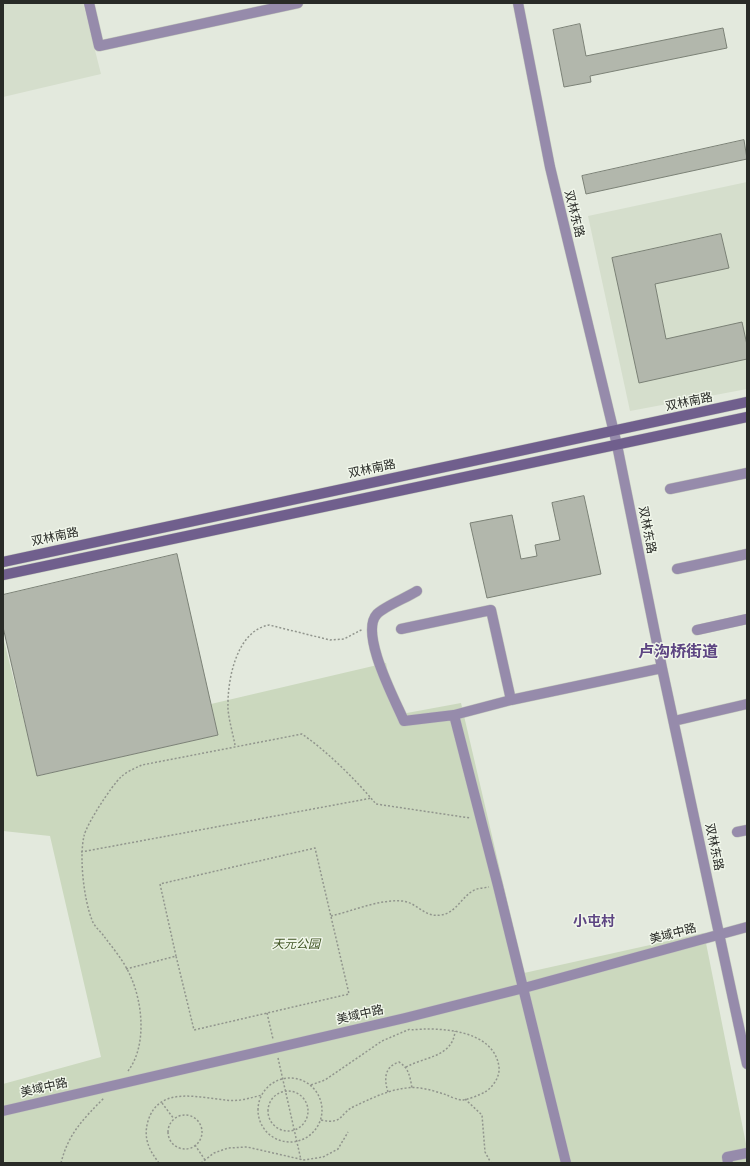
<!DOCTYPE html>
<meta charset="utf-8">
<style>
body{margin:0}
#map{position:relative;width:750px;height:1166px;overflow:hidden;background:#e3e9dd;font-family:"Roboto Serif",serif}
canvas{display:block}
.frame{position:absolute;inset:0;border:4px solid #292b27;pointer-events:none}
</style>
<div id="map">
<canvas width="750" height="1166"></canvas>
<div class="frame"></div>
</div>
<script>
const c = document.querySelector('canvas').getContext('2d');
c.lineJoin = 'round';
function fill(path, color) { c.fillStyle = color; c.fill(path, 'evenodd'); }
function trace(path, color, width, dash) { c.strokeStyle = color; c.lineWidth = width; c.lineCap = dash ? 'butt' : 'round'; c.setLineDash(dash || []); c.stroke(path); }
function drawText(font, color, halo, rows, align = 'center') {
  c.font = font + ' "Roboto Serif","Noto Sans SC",serif'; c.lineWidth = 3; c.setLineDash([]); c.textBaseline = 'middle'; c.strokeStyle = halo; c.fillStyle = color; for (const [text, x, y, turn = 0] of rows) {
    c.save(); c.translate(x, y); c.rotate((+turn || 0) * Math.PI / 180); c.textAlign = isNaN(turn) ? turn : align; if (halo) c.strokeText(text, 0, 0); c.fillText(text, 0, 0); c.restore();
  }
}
const built = new Path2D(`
 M 3,3 L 83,3 L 101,74 L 3,97 Z
 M 747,182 L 747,389 L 630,411 L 588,216 Z`);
const green = new Path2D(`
 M 3,637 L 38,776 L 218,735 L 211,704 L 386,663 L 396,715 L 461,703 L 524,973 L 704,933 L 747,1149 L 747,1163 L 3,1163 L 3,1084 L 101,1057 L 50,836 L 3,831 Z`);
const building = new Path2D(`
 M 580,24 L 586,56 L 723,28 L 727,48 L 590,76 L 591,82 L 564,87 L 553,30 Z
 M 744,140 L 747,159 L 586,194 L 582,176 Z
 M 721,234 L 729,268 L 655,284 L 666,339 L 742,322 L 747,345 L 747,359 L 639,383 L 612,258 Z
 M 584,496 L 601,574 L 487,598 L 470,523 L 512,515 L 521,559 L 537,556 L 535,545 L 560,540 L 552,503 Z
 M 177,554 L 218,735 L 37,776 L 3,627 L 3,595 Z`);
const path = new Path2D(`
 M 235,745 C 233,734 229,721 228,709 C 227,681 236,631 269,625 L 330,640 L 344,639 L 363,629
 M 81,852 L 372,798
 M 331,916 C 353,911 379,899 402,901 C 417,902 424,918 441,915 C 455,913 460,900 471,892 C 476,888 483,888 489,887
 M 126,969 L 176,956 L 194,1030 L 349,994 L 315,848 L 160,884 L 176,956
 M 267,1013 L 273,1039
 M 278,1058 L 301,1160
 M 406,1067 C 424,1057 453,1057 455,1031
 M 128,1071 C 147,1046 143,1003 130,975 C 124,961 112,947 103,935 C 99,930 94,926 92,920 C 84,900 79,858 84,836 C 86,825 112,785 121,777 C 126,772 135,768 142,765 L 302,734 C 328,752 356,780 376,804 L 470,818
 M258 1110a32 32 0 1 1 64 0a32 32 0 1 1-64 0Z
 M 311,1085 L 325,1080 L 382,1041 L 410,1029
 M268 1111a20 20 0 1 1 40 0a20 20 0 1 1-40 0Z
 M 388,1092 C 384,1079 384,1067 399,1062 C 409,1068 410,1077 412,1088
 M 465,1099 L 482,1115 L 485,1152 L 491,1163
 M 162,1103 L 174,1119
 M168 1132a17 17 0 1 1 34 0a17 17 0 1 1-34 0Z
 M 321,1120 C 344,1125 339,1113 355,1106 C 370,1099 388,1090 406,1088 C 420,1086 434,1091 447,1095 C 451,1097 458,1100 462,1100 C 468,1100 479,1095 485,1092 C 493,1087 500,1077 499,1067 C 494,1029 439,1027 410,1030
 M 195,1145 L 205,1160
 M 61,1163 C 68,1134 84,1118 104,1098
 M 159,1163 C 149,1150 143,1138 148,1121 C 159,1085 199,1098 226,1100 C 238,1102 250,1098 262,1095
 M 201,1163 L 214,1153 L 228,1148 L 247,1147 L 304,1160 L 323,1157 L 338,1149 L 348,1132`);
const street = new Path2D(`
 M 89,3 L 99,46 L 298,3
 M 518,3 L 550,167 L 617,445 L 662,668 L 747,1064
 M 670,489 L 747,473
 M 677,569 L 747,554
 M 417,591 C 406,598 385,606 377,614 C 359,633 395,700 404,721 L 454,715 L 511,700 L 662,668
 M 401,629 L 491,610 L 511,700
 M 697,630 L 747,619
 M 454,715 L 498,886 L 566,1163
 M 674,721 L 747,704
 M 737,832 L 747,830
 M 3,1111 L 405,1018 L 524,988 L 747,927
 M 728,1163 L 727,1157 L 747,1153`);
const secondary = new Path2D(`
 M 3,562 L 747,402
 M 3,575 L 747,417`);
const streetNames = [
 ["双林东路",574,214,76],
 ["双林南路",689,402,-12],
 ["双林南路",372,469,-12],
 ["双林东路",647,530,79],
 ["双林南路",55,537,-12],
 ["双林东路",714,847,78],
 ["美域中路",673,934,-15],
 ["美域中路",360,1015,-13],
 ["美域中路",44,1088,-13]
];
const parkNames = [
 ["天元公园",296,944]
];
const quarterNames = [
 ["小屯村",594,922]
];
const districtNames = [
 ["卢沟桥街道",678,652]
];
fill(built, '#d5decc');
fill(green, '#cbd8be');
fill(building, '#b2b7ac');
trace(building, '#7b8176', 1);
trace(street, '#c2c7bc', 11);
trace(secondary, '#c2c7bc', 11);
trace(path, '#91958d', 1.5, [2, 2]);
trace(street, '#968bab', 10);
trace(secondary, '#705f8d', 10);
drawText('12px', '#292b27', '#f0f6ea', streetNames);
drawText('italic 12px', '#405524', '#f0f6ea', parkNames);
drawText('bold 14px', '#5d4582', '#f0f6ea', quarterNames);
drawText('bold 16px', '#5d4582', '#f0f6ea', districtNames);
</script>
